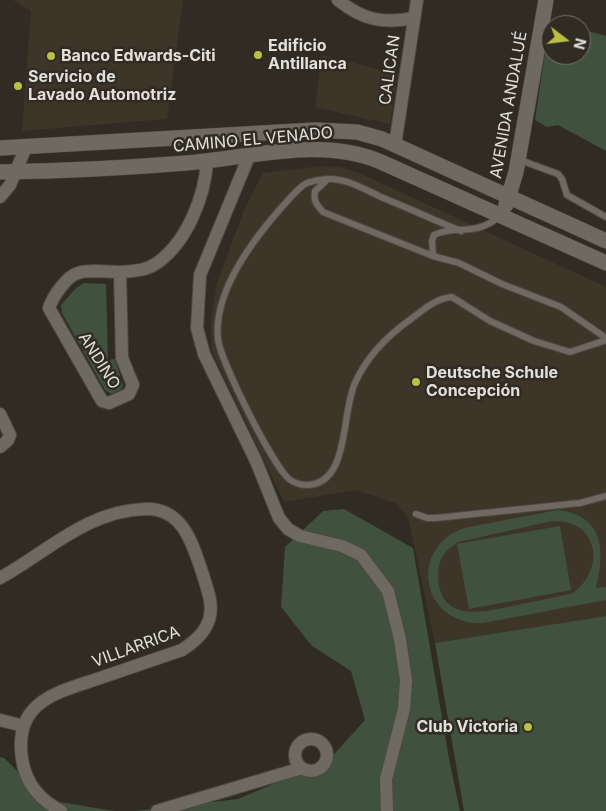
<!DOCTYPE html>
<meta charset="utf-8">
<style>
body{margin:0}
#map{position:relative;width:606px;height:811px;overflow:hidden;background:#302c24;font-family:Inter,sans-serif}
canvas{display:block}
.north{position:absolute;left:541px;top:15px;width:50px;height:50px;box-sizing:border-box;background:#302c24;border:1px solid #78746d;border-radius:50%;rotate:105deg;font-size:14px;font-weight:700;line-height:20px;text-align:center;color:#e3e0db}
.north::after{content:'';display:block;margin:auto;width:18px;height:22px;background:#bac045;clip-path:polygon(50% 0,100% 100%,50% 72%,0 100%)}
</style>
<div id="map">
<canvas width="606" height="811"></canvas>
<div class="north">N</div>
</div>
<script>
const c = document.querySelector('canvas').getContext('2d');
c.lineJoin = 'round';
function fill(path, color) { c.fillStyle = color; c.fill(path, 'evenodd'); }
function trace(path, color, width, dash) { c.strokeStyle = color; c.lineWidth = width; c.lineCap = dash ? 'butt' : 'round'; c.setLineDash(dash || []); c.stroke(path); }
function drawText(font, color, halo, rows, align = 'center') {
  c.font = font + ' Inter,sans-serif'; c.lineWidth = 5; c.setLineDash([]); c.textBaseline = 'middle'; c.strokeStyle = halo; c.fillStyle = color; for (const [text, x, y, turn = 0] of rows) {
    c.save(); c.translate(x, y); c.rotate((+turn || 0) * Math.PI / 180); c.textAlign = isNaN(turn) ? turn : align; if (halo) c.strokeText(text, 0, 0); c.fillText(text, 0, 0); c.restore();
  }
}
const built = new Path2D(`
 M 13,0 L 183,0 L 167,119 L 22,131 L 31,11 Z
 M 322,55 L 398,74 L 390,124 L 315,107 Z
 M 320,166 L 340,167 L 357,172 L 606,287 L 606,616 L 435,643 L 408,517 L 395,503 L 356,490 L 284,502 L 212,351 L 211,319 L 217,283 L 244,210 L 263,173 Z`);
const green = new Path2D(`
 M 584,30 L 606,36 L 606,151 L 558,125 L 547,127 L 535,120 L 547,39 L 551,37 L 551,55 L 581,55 L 581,31 Z
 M 84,283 L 106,284 L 108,360 L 115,359 L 123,386 L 120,390 L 111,394 L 105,390 L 62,313 L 61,305 L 76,288 Z
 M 344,509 L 413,548 L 449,759 L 460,811 L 136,811 L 238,799 L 328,761 L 365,720 L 351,671 L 312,646 L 281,607 L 285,547 L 323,511 Z
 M 558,510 C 603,515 606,550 596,588 L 606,587 L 606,600 L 483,623 C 423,626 406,549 464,528 ZM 552,521 C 599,519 606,569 573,593 C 556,597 538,601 521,604 C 490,611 440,626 438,577 C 437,561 445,550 458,542 Z
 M 560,526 L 571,590 L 469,609 L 457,544 Z
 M 606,616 L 606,811 L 464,811 L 435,643 Z
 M 0,757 L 4,758 L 47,800 L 114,811 L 0,811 Z`);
const service = new Path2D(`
 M 520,160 L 558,174 L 562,179 L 567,195 L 606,217
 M 326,181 L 315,191 C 313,201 317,205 323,212 L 433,256 L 459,263 L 502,284 L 561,307 L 606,338
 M 461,231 C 434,220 408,208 381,197 C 366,190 348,179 330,179 C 324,179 312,181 307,183 C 297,188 289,200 281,208 C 252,241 213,292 218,339 C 220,360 273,466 289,479 C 294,483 301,485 307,485 C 350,484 341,413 355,383 C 367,356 387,336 411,319 C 423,310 436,298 452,297 L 490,321 L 534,341 L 570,352 L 606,340
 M 433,256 L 432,241 L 434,235 C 456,224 474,238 500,216
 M 416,514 L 427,518 L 436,518 L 580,503 L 606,496`);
const minor = new Path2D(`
 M 338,0 C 363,20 383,24 414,18
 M 395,145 L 417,0
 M 249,156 L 200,275 L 197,328 L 204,354 L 256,461 L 279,518 L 288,529 L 300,536 L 342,546 L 361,555 L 388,591 L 400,639 L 406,680 L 404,709 L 386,779 L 387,811
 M 0,197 L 10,185 L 26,147
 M 95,271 L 120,272 L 122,358 L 133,385 L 129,394 L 109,403 L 102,401 L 49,308 C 53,296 67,276 78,273 C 83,271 89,271 95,271 Z
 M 120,272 C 133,271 146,271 157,263 C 187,242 205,196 207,161
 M 0,414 L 10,435 L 8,440 L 0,447
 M 0,578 C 47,552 88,510 146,509 C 184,508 193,546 203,575 C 207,589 214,604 209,620 C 204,634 194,642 182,650 C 156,659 129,668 103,677 C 60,692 13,699 22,759 C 26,784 39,799 61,811
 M 0,720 L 24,726
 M295 755a16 16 0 1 1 32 0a16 16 0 1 1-32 0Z
 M 157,811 L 302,768`);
const tertiary = new Path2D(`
 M 0,148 L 315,130 L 357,132 L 382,139 L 606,241
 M 0,172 C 62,171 125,168 186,163 C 250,158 320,136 381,162 L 606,263
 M 506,205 L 516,172 L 546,0`);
const markers = [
 [258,55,5,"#bac045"],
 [51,56,5,"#bac045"],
 [18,86,5,"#bac045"],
 [416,382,5,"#bac045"],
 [528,727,5,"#bac045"]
];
const poiNames = [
 ["Edificio",268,46],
 ["Antillanca",268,64],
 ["Banco Edwards-Citi",61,56],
 ["Servicio de",28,77],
 ["Lavado Automotriz",28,95],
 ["Deutsche Schule",426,373],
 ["Concepción",426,391],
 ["Club Victoria",518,727,"right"]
];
const streetNames = [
 ["CALICAN",390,70,-82],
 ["AVENIDA ANDALUÉ",509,105,-80],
 ["CAMINO EL VENADO",253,140,-5],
 ["ANDINO",99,361,58],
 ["VILLARRICA",136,647,-20]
];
fill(built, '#3d3528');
fill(green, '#40523e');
trace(service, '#4d4943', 8);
trace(minor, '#4d4943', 14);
trace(tertiary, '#4d4943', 16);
trace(service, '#6f6a61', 6);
trace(minor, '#6f6a61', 12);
trace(tertiary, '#6f6a61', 15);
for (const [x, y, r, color] of markers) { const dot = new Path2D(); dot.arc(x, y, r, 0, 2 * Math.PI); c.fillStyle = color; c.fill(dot); trace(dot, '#302c24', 2); }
drawText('bold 16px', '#e3e0db', '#302c24', poiNames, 'left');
drawText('16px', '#e3e0db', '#302c24', streetNames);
</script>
